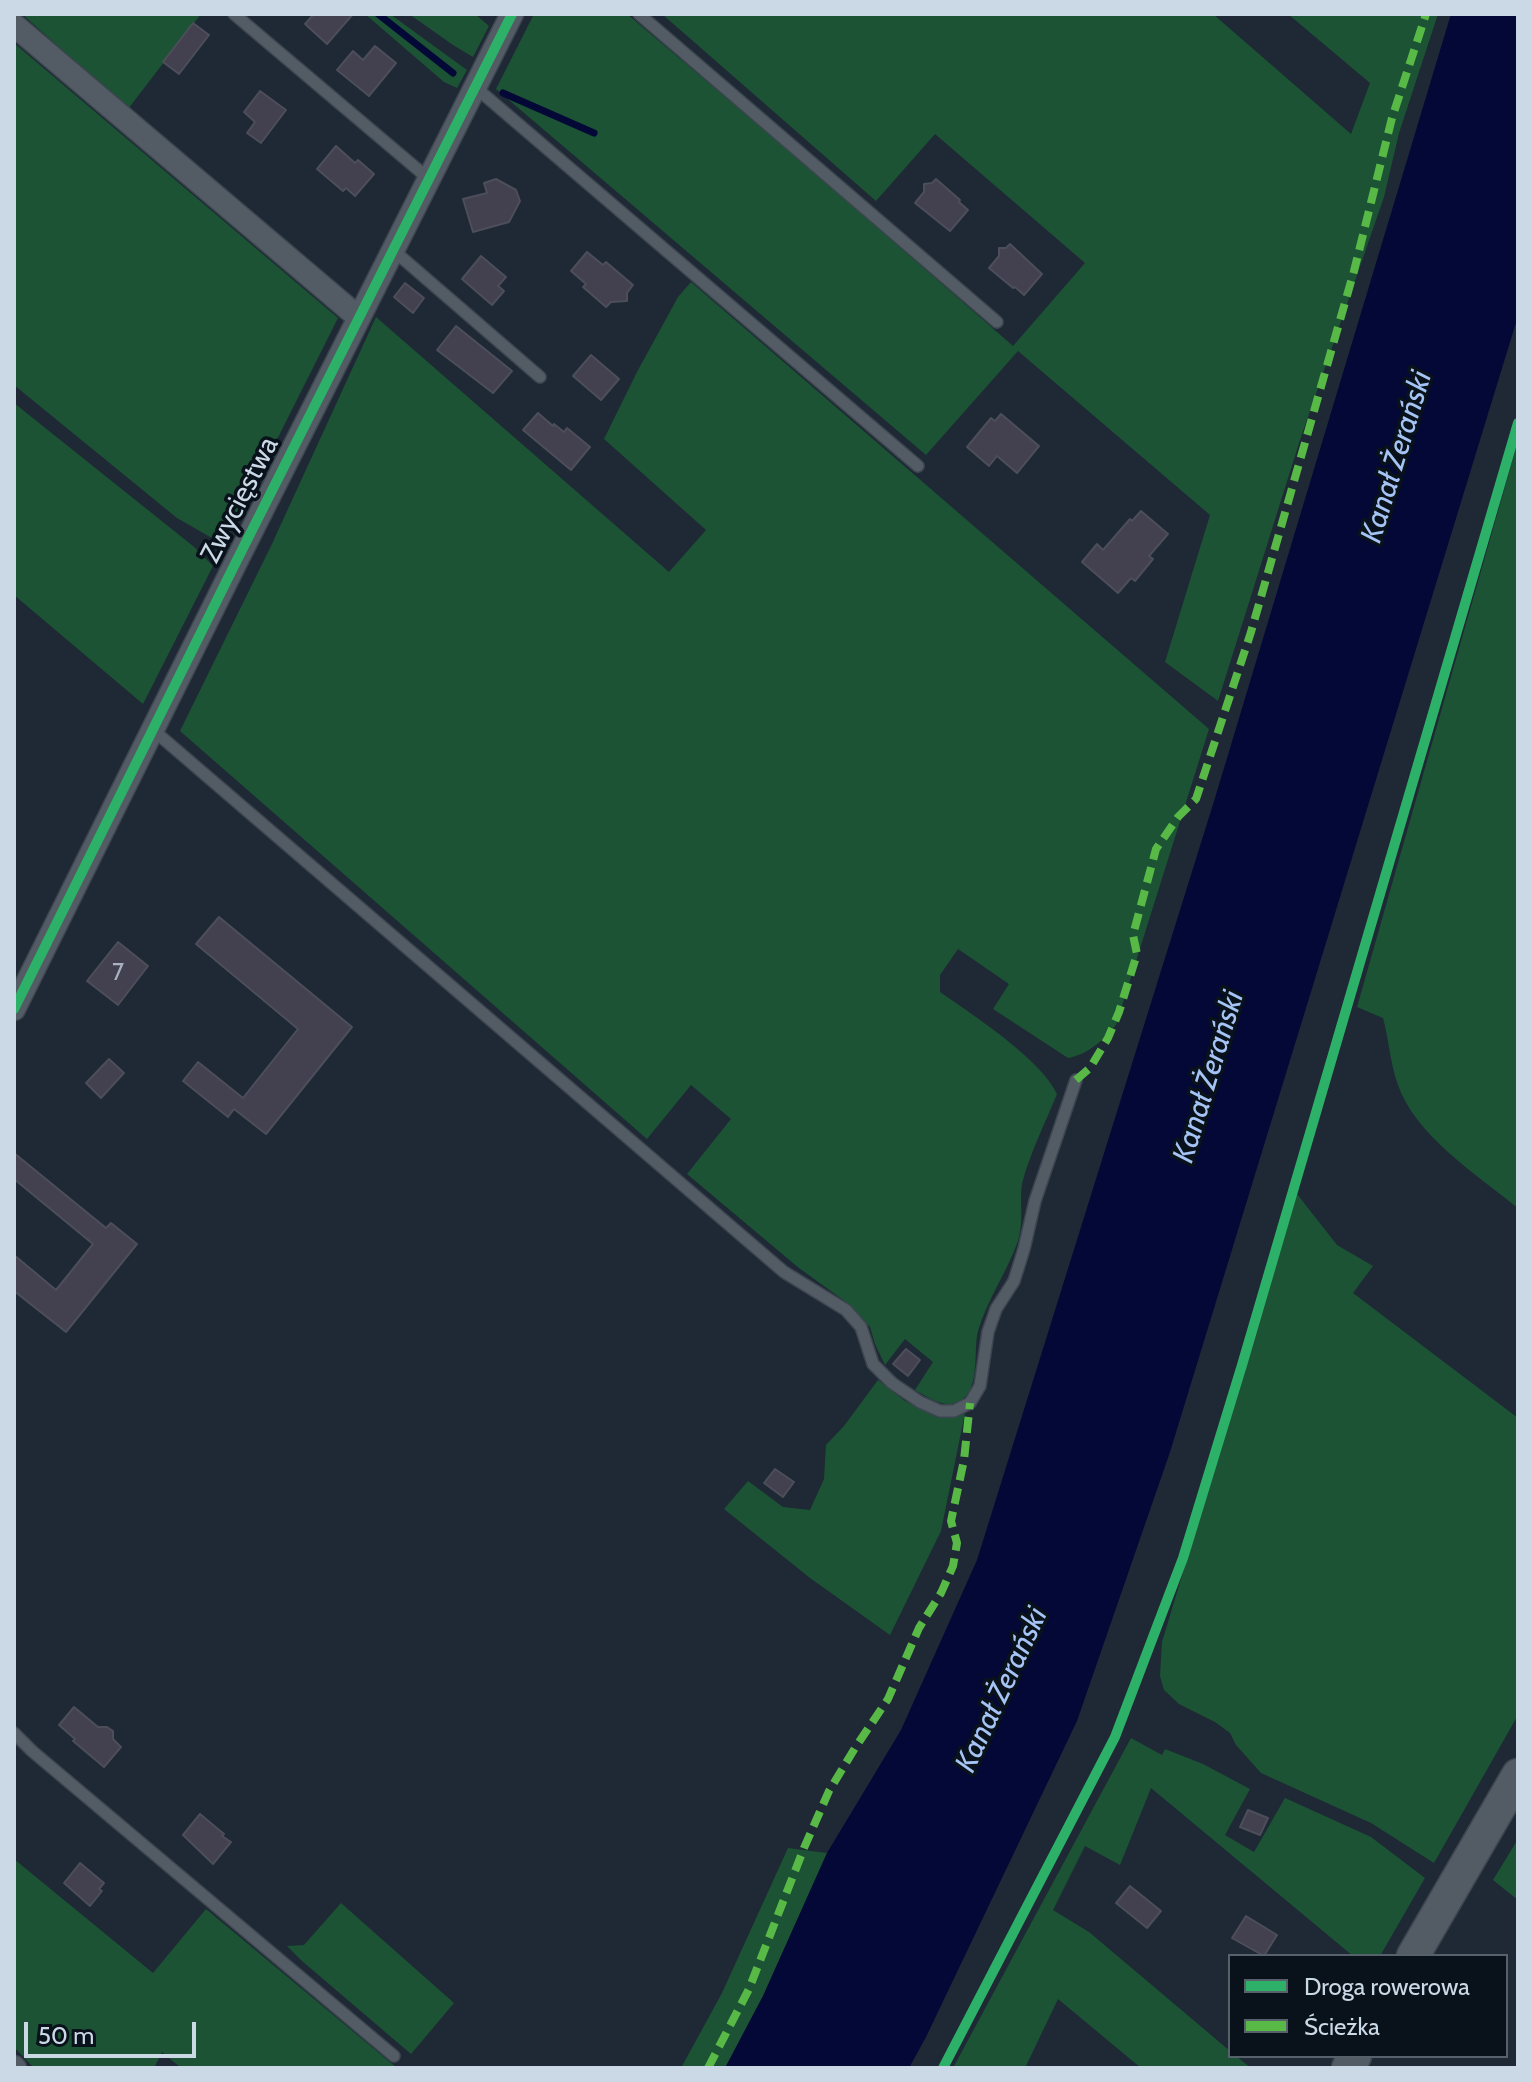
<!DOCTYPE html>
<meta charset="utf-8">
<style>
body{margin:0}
#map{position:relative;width:1532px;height:2082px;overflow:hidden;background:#1e2935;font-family:Cabin,sans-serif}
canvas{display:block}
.frame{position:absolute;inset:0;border:16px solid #cbd8e6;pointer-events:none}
.legend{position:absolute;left:1228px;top:1954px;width:280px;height:104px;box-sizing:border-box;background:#09121b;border:2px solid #57616c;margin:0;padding:10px 14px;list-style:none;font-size:24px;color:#cbd8e6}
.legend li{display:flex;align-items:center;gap:16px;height:40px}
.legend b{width:40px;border:2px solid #57616c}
.scale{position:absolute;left:24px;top:2022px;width:172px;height:36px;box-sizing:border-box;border:4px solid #cbd8e6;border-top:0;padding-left:10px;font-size:24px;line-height:28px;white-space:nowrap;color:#cbd8e6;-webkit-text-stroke:6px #09121b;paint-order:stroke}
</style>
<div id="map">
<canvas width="1532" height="2082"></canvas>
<div class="frame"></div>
<ul class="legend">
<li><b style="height:10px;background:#2db169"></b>Droga rowerowa</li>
<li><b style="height:10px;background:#58b947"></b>Ścieżka</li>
</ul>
<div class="scale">50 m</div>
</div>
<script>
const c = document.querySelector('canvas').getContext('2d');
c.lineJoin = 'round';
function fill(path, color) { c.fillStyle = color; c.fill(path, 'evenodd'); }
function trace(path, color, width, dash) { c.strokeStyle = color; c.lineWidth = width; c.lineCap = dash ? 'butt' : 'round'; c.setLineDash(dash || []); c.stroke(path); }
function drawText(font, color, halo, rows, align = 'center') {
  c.font = font + ' Cabin,sans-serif'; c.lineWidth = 7; c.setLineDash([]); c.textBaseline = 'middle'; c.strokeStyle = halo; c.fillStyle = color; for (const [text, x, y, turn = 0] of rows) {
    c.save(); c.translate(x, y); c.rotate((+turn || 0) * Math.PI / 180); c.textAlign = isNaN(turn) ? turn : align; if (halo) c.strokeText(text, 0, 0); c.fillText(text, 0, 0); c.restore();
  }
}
const green = new Path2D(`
 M 22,14 L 201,14 L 128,109 Z
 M 365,14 L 390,14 L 467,70 L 457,88 L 444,82 Z
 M 409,14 L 475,14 L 489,26 L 473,57 L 453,45 Z
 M 534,14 L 627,14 L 801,161 L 1013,346 L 1085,263 L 935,134 L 876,201 L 662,14 L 1213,14 L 1351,134 L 1370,83 L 1288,14 L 1438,14 L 1399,133 L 1384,197 L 1300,440 L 1218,701 L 1165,662 L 1210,515 L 1018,351 L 926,455 L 496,89 Z
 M 14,43 L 338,318 L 224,545 L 177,518 L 14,385 Z
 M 691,282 L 1209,729 L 1116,1025 C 1102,1041 1089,1054 1068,1058 L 993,1009 L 1009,984 L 958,949 L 940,975 L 940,992 C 973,1015 1041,1059 1057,1094 C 1046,1121 1031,1151 1023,1180 C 1018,1199 1025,1218 1018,1241 C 1007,1272 987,1300 978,1331 C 973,1349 981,1389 960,1401 C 945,1410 928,1397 915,1390 L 933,1362 L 905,1339 L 885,1365 L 875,1344 L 870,1327 L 846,1302 L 799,1268 L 687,1174 L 731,1119 L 691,1085 L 647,1139 L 180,731 L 271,546 L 376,317 L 669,572 L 706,530 L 604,439 L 637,372 L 678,297 Z
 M 14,403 L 193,546 L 213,566 L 143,704 L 14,595 Z
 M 1518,441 L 1518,1208 C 1478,1176 1415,1135 1398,1085 C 1390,1063 1389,1040 1383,1018 L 1357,1007 Z
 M 1297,1194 L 1337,1245 L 1373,1266 L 1353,1293 L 1518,1418 L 1518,1715 L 1434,1863 L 1371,1823 L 1261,1773 L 1236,1745 L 1230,1733 L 1215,1722 L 1179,1704 L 1164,1690 L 1160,1676 L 1162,1642 Z
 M 878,1380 L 905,1401 L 938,1418 L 965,1413 L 941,1531 L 890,1635 L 810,1578 L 724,1509 L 748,1481 L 783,1507 L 810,1510 L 824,1479 L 826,1445 L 844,1426 Z
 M 1131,1738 L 1162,1755 L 1165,1749 L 1203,1764 L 1250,1789 L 1225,1835 L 1254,1852 L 1285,1798 L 1371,1837 L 1425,1878 L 1380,1956 L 1353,1956 L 1151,1788 L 1120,1865 L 1085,1846 L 1053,1910 L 1089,1932 L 1230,2051 L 1230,2056 L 1236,2056 L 1251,2068 L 1141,2068 L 1058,1999 L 1025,2068 L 953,2068 Z
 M 1518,1839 L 1518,1900 L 1493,1880 Z
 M 788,1848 L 827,1853 L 763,1996 L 725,2068 L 681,2068 L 722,1993 Z
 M 14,1859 L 153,1973 L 206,1909 L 397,2068 L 181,2068 L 162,2052 L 154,2068 L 34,2068 L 14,2047 Z
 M 341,1903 L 454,2003 L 411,2054 L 302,1961 L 287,1946 L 304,1945 Z`);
const water = new Path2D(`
 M 1451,14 L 1518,14 L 1518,316 L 1170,1452 L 1077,1721 L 926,2037 L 909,2068 L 725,2068 L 763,1996 L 827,1853 L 901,1730 L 977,1560 L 1215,798 Z`);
const stream = new Path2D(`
 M 378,14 L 453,73
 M 503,93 L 594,133`);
const building = new Path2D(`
 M 314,14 L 353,14 L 327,44 L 305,24 Z
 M 193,23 L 209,35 L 179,74 L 163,62 Z
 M 375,46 L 396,63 L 369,96 L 337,70 L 353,51 L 363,60 Z
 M 260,91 L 286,110 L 261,143 L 247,133 L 255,122 L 244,112 Z
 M 336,146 L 355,163 L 358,160 L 374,174 L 355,196 L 346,188 L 343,191 L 317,169 Z
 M 496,179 L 516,190 L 520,201 L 509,222 L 473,232 L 463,199 L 487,193 L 484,183 Z
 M 936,179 L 960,200 L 959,202 L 968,210 L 950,231 L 915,203 L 924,192 L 924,184 L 932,183 Z
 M 1010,244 L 1042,274 L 1024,295 L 1015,287 L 1013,288 L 989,268 L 999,256 L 999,248 L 1006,248 Z
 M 587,252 L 603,265 L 606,262 L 633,285 L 627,293 L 627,301 L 611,302 L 606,307 L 583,287 L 586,284 L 571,271 Z
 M 481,256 L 506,277 L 498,286 L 504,291 L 492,305 L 462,279 Z
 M 405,283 L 424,298 L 413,313 L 394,297 Z
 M 456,326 L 512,371 L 493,393 L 437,350 Z
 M 591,355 L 619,379 L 601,400 L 573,376 Z
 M 538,413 L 553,426 L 554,424 L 564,432 L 567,428 L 590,447 L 571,470 L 523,430 Z
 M 1001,414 L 1039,446 L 1017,473 L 997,456 L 989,466 L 967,447 L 991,418 L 995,421 Z
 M 1141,511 L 1168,534 L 1149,556 L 1153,559 L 1135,581 L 1131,578 L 1118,593 L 1082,562 L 1097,544 L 1103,550 L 1130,519 L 1132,521 Z
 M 219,917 L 352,1027 L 266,1134 L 234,1109 L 228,1117 L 183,1081 L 198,1062 L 243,1098 L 298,1029 L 196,944 Z
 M 118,942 L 148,966 L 118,1005 L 87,981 Z
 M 109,1059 L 124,1073 L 101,1098 L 86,1083 Z
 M 14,1153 L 106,1228 L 111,1223 L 137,1244 L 66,1332 L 14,1291 L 14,1255 L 56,1290 L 93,1244 L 14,1179 Z
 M 906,1349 L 920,1360 L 908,1376 L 893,1364 Z
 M 775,1469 L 794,1482 L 783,1497 L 764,1483 Z
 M 74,1707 L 98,1727 L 107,1727 L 113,1731 L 113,1739 L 121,1747 L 104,1767 L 73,1741 L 75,1739 L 59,1725 Z
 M 1248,1810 L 1268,1818 L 1260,1835 L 1240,1827 Z
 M 200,1814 L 224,1834 L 222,1836 L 231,1842 L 213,1864 L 183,1835 Z
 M 80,1863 L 104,1883 L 99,1889 L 102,1891 L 90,1906 L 64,1883 Z
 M 1130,1886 L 1161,1911 L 1147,1928 L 1116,1903 Z
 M 1246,1916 L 1277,1935 L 1264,1956 L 1232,1938 Z`);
const service = new Path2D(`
 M 234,14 L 429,179
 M 639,14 L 997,322
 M 475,87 L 918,466
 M 393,250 L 540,377
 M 152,729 L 784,1272 L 846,1310 L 861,1327 L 873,1364 L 892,1383 L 920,1402 L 940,1411 L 954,1411 L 970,1403 L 980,1386 L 988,1332 L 996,1309 L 1014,1281 L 1024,1249 L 1035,1201 L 1076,1080
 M 14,1733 L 32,1751 L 394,2056`);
const minor = new Path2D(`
 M 14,25 L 358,317
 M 14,1009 L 235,564 L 512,14
 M 14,2067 L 15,2068`);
const secondary = new Path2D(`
 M 1413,1956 L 1518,1775
 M 1348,2068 L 1355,2056`);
const quiet = new Path2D(`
 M 1076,1080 L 1090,1068 L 1108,1038 L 1119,1012 L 1137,954 L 1133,935 L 1156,849 L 1178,817 L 1196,799 L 1251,632 L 1354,271 L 1392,118 L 1426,14
 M 708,2068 L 749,1989 L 804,1848 L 829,1791 L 855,1748 L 888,1699 L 919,1628 L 941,1593 L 953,1566 L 957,1543 L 951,1521 L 964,1460 L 970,1403`);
const cycleway = new Path2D(`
 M 14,1009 L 235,564 L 512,14
 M 943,2068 L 1115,1737 L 1183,1558 L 1242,1365 L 1518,423`);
const numberNames = [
 ["7",118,973]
];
const streetNames = [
 ["Zwycięstwa",240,500,-63]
];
const waterNames = [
 ["Kanał Żerański",1397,457,-73],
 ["Kanał Żerański",1209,1077,-73],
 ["Kanał Żerański",1002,1690,-65]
];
fill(green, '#1c5334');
fill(water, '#030837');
trace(stream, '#030837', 7);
fill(building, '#434150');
trace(building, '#4c4e59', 2);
trace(service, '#3c4550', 14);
trace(minor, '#3c4550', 25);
trace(secondary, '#3c4550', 35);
trace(service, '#535b64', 11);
trace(minor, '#535b64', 22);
trace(secondary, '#535b64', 32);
trace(quiet, '#58b947', 8, [16, 8]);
trace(cycleway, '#2db169', 10);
drawText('24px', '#a9b2c0', null, numberNames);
drawText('28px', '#cbd8e6', '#09121b', streetNames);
drawText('italic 30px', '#a5c4f5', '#09121b', waterNames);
</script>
